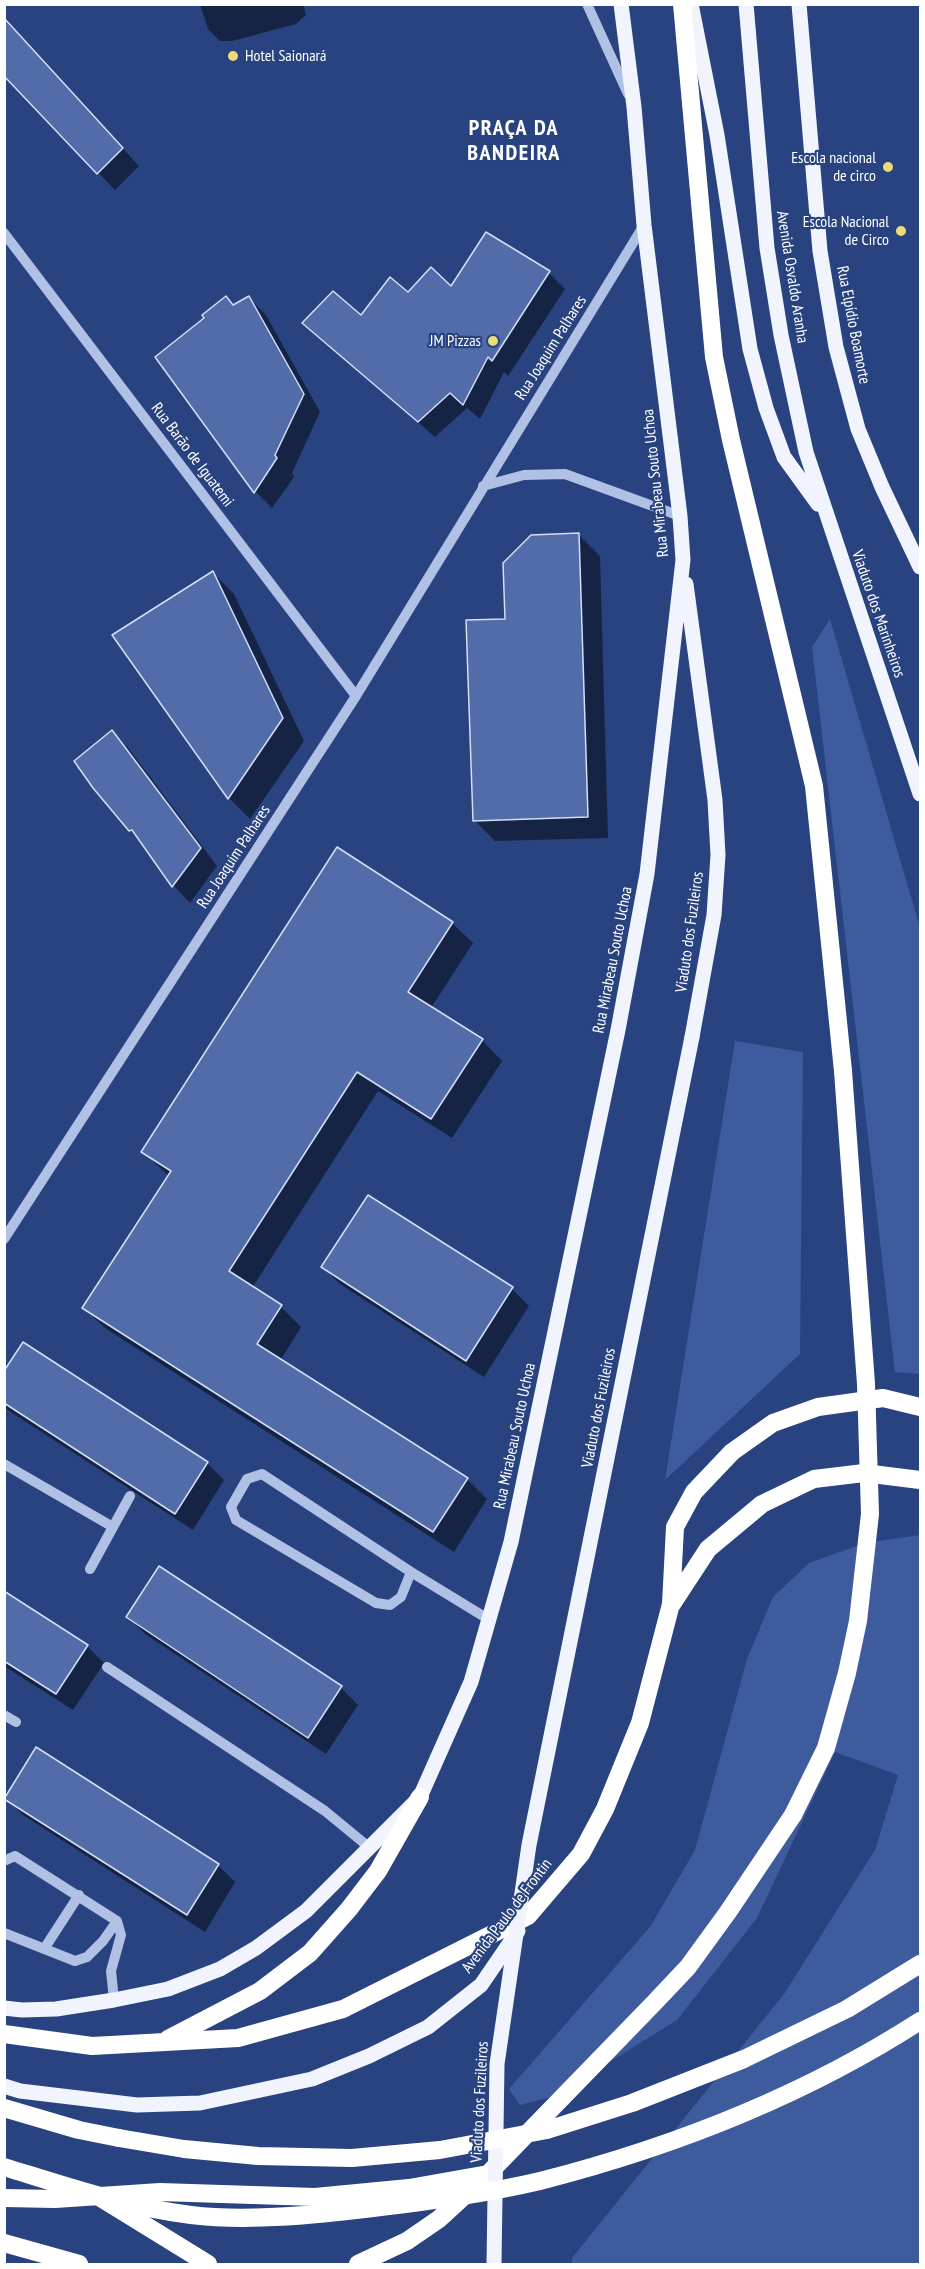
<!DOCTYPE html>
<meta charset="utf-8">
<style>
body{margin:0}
#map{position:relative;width:925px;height:2269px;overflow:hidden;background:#294380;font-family:"PT Sans Narrow",sans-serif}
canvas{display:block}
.frame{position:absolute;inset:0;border:6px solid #fff;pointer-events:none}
</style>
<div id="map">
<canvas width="925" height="2269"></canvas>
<div class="frame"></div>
</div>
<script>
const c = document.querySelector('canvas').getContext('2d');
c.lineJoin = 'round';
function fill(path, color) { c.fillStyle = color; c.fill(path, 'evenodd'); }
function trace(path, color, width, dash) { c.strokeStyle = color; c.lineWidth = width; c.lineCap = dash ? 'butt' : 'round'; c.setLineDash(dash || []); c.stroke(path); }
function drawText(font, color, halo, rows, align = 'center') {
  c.font = font + ' "PT Sans Narrow",sans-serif'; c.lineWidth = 4.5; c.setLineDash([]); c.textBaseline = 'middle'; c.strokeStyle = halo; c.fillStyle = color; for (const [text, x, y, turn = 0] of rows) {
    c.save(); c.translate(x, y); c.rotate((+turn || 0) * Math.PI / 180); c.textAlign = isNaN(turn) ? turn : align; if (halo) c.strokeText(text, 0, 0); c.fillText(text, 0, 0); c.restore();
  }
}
const green = new Path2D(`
 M 830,619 L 920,928 L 920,1374 L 895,1372 L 812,647 Z
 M 735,1041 L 803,1052 L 800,1354 L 665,1480 Z
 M 920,1535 L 920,2264 L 572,2264 L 572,2258 L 784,1994 L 875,1850 L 898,1775 L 835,1752 L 757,1918 L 677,2020 L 555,2096 L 520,2105 L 509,2089 L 650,1927 L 695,1850 L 747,1659 L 773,1597 L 809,1563 L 865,1543 Z`);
const shadow = new Path2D(`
 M 200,4 L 303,4 L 306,15 L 296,24 L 232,41 L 220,41 L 208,29 Z
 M 20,37 L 139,166 L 115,190 L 4,74 Z
 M 549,273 L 565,289 L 508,376 L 504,372 L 480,419 L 467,408 L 435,437 L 304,323 L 362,318 L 408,294 Z
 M 226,298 L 234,306 L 249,298 L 266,315 L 320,412 L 292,473 L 294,477 L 272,508 L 256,492 L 157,357 L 206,318 Z
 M 579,535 L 600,556 L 608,838 L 495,841 L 474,820 L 507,621 Z
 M 213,573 L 234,594 L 304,741 L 250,819 L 229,798 L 114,635 Z
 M 112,732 L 129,749 L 217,866 L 190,903 L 174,886 L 143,843 L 130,830 Z
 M 452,923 L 473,943 L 431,1008 L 482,1040 L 502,1061 L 452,1138 L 378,1091 L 252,1288 L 281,1307 L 301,1327 L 280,1361 L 467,1479 L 487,1499 L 454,1552 L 105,1328 L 84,1308 L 169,1176 L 143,1152 Z
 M 368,1197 L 512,1289 L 529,1306 L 484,1377 L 340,1284 L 323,1267 Z
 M 4,1374 L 207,1463 L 224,1480 L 193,1530 L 9,1411 L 4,1406 Z
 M 4,1592 L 87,1646 L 104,1663 L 73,1710 L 4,1666 Z
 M 128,1617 L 341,1688 L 358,1705 L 326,1754 L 145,1634 Z
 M 6,1798 L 218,1865 L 235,1882 L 205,1932 L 23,1815 Z`);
const building = new Path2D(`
 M 4,18 L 123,148 L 97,174 L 4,76 Z
 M 486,232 L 550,271 L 492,361 L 488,357 L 463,405 L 450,393 L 418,422 L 302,323 L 333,291 L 361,315 L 390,277 L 408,292 L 431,267 L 451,286 Z
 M 226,296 L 233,305 L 249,296 L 304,394 L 275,455 L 277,458 L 254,493 L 155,357 L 204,318 L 202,315 Z
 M 579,533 L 588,817 L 473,821 L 466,620 L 505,619 L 503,563 L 531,535 Z
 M 213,571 L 283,718 L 228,799 L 112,635 Z
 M 112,730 L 201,848 L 172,887 L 132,830 L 129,831 L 93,788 L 74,761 Z
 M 337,847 L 453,922 L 408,992 L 483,1039 L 431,1119 L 357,1072 L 229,1271 L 282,1305 L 257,1344 L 468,1478 L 433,1532 L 82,1308 L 171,1171 L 141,1152 Z
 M 368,1195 L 513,1287 L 466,1361 L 321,1267 Z
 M 23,1342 L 208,1462 L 175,1514 L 4,1403 L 4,1371 Z
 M 159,1566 L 342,1686 L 308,1738 L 126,1617 Z
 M 4,1591 L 88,1645 L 56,1694 L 4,1661 Z
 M 36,1747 L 219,1864 L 187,1915 L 4,1799 Z`);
const minor = new Path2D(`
 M 587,4 L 628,94
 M 4,233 L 356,696
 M 483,486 L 524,475 L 565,474 L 680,516
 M 4,1239 L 356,696 L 644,225
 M 4,1464 L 113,1527
 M 90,1569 L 130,1496
 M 411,1572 L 401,1597 L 390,1605 L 376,1603 L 236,1520 L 231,1507 L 247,1479 L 262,1474 L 411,1572 L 488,1619
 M 107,1667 L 325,1811 L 370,1848
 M 4,1715 L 16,1722
 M 4,1861 L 15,1856 L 117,1921 L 121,1935 L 111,1971 L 114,2000
 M 4,1933 L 75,1961 L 87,1957 L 103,1941 L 117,1921
 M 44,1949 L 79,1895`);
const major = new Path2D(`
 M 691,4 L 717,135 L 750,349 L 766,408 L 784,457 L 818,504
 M 746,4 L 767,248 L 781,335 L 806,452 L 920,794
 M 799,4 L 820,251 L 836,347 L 858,429 L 882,487 L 920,567
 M 686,584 L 715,800 L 718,855 L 714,915 L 692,1037
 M 4,2008 L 22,2010 L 56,2009 L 114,2000 L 168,1989 L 220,1969 L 256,1948 L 306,1911 L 420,1797 L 471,1682 L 511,1542 L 618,1030 L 647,874 L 683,560 L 680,516 L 644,225 L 634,107 L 621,4
 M 4,2086 L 20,2091 L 137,2105 L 200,2103 L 312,2079 L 369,2056 L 428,2027 L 481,1985 L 518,1931`);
const highway = new Path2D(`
 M 682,4 L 714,357 L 731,440 L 814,786 L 843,1071
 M 672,1604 L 708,1549 L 762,1504 L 814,1479 L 864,1473 L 920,1480
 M 4,2034 L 92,2046 L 238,2038 L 343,2009 L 528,1916 L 581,1854 L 605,1809 L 640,1723 L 671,1604 L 675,1527 L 694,1492 L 732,1452 L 773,1423 L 818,1407 L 883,1398 L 920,1407
 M 168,2039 L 260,1991 L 310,1953 L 349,1909 L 378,1871 L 420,1797
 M 4,2108 L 79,2130 L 119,2138
 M 4,2198 L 55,2199 L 160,2192 L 315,2197 L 409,2188 L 488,2174
 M 101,2198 L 208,2264
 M 4,2243 L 79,2264
 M 358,2264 L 407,2241 L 439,2219 L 488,2174 L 654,2003 L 688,1967 L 728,1912 L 793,1815`);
const majorBridge = new Path2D(`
 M 494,2264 L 497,2064 L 529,1845 L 692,1037`);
const highwayBridge = new Path2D(`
 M 793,1815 L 826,1748 L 847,1673 L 858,1621 L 870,1514 L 866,1384 L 843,1071
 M 119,2138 L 184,2149 L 258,2156 L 352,2158 L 440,2150 L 547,2130 L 632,2103 L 744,2059 L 847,2009 L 920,1964
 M 4,2167 C 66,2186 127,2207 191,2215 C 247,2222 317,2215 373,2208 C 429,2201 485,2194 540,2181 C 673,2147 805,2095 920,2021`);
const markers = [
 [233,56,6,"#ecdb79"],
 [888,167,6,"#ecdb79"],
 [901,231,6,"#ecdb79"],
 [493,341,6,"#ecdb79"]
];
const poiNames = [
 ["Hotel Saionará",245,56,"left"],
 ["Escola nacional",876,158],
 ["de circo",876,176],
 ["Escola Nacional",889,222],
 ["de Circo",889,240],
 ["JM Pizzas",481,341]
];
const streetNames = [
 ["Avenida Osvaldo Aranha",792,277,81],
 ["Rua Elpídio Boamorte",853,325,79],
 ["Rua Joaquim Palhares",551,348,-58],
 ["Rua Barão de Iguatemi",192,455,53],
 ["Rua Mirabeau Souto Uchoa",656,483,-96],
 ["Viaduto dos Marinheiros",878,614,71],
 ["Rua Joaquim Palhares",234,857,-57],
 ["Viaduto dos Fuzileiros",690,932,-82],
 ["Rua Mirabeau Souto Uchoa",613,960,-79],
 ["Viaduto dos Fuzileiros",599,1408,-79],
 ["Rua Mirabeau Souto Uchoa",515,1436,-78],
 ["Avenida Paulo de Frontin",507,1916,-53],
 ["Viaduto dos Fuzileiros",480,2102,-87]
];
const districtNames = [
 ["PRAÇA DA",514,129],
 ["BANDEIRA",514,154]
];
fill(green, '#3e5b9d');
fill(shadow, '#0007');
fill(building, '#526ca9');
trace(building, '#d4def5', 1.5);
trace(minor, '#b1c1e5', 10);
trace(major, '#f2f4fd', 15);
trace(highway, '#fff', 18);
trace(majorBridge, '#f2f4fd', 15);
trace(highwayBridge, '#fff', 18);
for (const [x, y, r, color] of markers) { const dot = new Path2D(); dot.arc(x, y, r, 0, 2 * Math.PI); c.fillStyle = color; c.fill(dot); trace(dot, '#294380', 2); }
drawText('16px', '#fff', '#294380', poiNames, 'right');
drawText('16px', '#fff', '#294380', streetNames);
c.letterSpacing = '1.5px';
drawText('bold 22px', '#fff', '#294380', districtNames);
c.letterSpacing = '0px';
</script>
